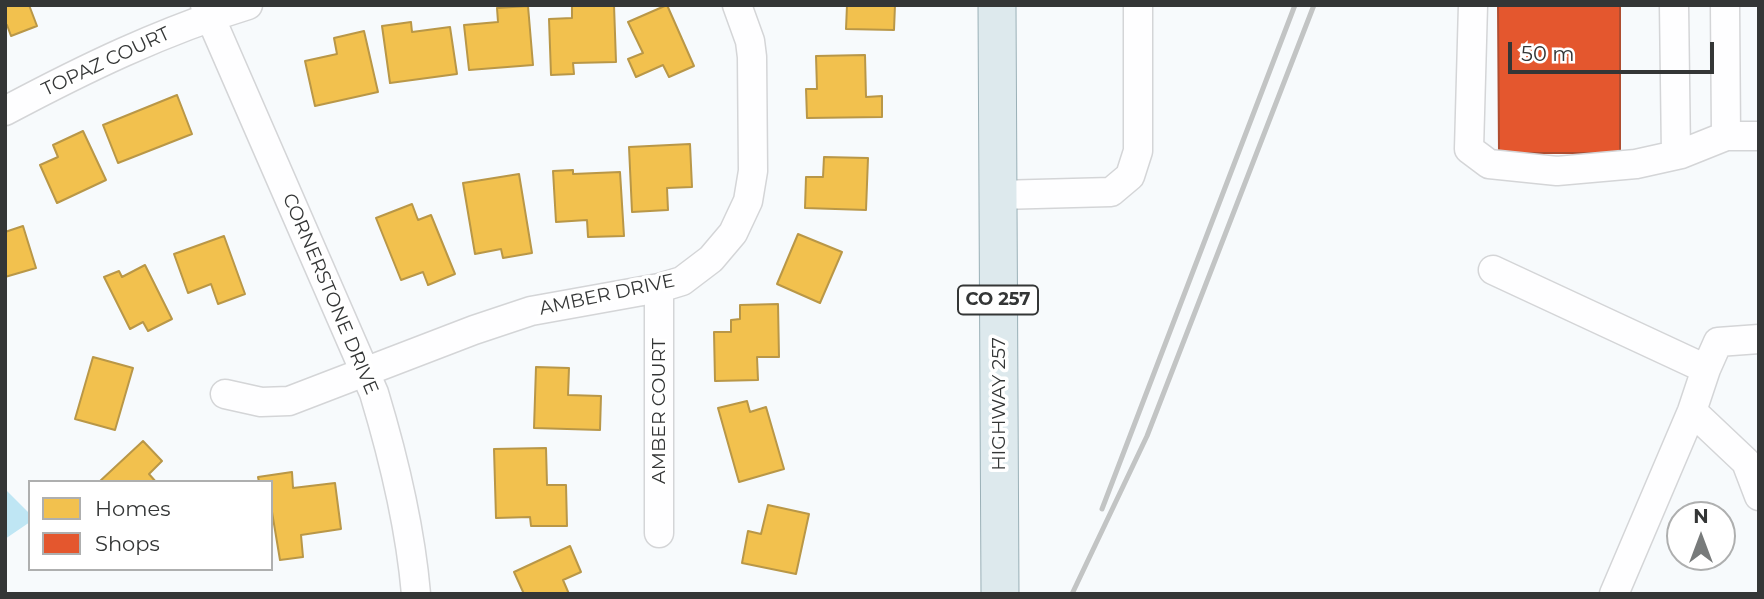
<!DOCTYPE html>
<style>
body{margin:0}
#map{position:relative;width:1764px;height:599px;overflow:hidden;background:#f7fafc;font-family:Montserrat,sans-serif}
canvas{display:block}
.frame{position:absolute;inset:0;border:7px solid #343636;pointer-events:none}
.legend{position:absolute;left:28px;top:480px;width:245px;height:91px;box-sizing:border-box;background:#fff;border:2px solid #aeafaf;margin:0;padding:9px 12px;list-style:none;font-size:21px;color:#343636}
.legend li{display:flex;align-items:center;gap:14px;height:35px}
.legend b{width:35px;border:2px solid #aeafaf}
.north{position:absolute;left:1666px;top:501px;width:70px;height:70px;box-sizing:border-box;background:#fff;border:2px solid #aeafaf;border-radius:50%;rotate:0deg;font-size:19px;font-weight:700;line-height:28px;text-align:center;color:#343636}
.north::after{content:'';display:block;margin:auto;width:24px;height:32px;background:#787b7b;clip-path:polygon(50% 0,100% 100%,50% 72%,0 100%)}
.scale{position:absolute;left:1508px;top:42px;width:206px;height:32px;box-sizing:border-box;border:4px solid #343636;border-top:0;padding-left:9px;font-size:21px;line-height:24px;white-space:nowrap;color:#343636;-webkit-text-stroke:5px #fff;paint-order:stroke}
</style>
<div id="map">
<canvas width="1764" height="599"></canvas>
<div class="frame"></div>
<ul class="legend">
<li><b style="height:19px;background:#f2c14e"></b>Homes</li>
<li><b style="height:19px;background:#e4572e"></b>Shops</li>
</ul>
<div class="north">N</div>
<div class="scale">50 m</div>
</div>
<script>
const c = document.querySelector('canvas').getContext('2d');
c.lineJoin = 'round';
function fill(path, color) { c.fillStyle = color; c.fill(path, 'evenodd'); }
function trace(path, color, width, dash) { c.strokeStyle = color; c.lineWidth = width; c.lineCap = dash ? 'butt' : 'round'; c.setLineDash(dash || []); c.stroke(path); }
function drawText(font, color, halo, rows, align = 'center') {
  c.font = font + ' Montserrat,sans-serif'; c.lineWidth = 7; c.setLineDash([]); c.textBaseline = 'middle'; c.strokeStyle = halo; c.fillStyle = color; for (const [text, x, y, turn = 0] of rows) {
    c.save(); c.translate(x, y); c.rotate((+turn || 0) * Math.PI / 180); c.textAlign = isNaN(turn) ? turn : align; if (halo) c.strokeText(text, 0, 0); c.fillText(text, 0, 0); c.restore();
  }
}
const green = new Path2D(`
 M 5,489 L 30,514 L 30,522 L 5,539 Z`);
const homes = new Path2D(`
 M 5,5 L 29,5 L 37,26 L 11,36 L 7,25 L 5,26 Z
 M 572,5 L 614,5 L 616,62 L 573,63 L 574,74 L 551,75 L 549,19 L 572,18 Z
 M 667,5 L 694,66 L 669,77 L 663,65 L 636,77 L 628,59 L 643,53 L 628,22 Z
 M 847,5 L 895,5 L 894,30 L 846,29 Z
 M 528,6 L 533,65 L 469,70 L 464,25 L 498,22 L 497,8 Z
 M 411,22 L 412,32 L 450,27 L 457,74 L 390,83 L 382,26 Z
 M 364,31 L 378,92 L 315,106 L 305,61 L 337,54 L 334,38 Z
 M 865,55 L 866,97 L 882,96 L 882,117 L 807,118 L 806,89 L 817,89 L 816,56 Z
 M 177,95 L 192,134 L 118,163 L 103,125 Z
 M 83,131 L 106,180 L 57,203 L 40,165 L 58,157 L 53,145 Z
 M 690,144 L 692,187 L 667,188 L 668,210 L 632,212 L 629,147 Z
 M 824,157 L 868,158 L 866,210 L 805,208 L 806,177 L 823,177 Z
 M 573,170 L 573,174 L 620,172 L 624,236 L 588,237 L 587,220 L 556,222 L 553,171 Z
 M 519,174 L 532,253 L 503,258 L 501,249 L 475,254 L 463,183 Z
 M 412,204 L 418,220 L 431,215 L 455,274 L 428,285 L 423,272 L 401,280 L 376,218 Z
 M 23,226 L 36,268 L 5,277 L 5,232 Z
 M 798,234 L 842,252 L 820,303 L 777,284 Z
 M 224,236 L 245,294 L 218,304 L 211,284 L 188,293 L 174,254 Z
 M 145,265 L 172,319 L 148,331 L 143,322 L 130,329 L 104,277 L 119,271 L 122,277 Z
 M 778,304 L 779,357 L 757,357 L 758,380 L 715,381 L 714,332 L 731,332 L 731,320 L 740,319 L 740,305 Z
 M 93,357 L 133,368 L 115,430 L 75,419 Z
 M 536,367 L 569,368 L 568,395 L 601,396 L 600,430 L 534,428 Z
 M 747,401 L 750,412 L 766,407 L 784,469 L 739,482 L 718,408 Z
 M 143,441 L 162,461 L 149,474 L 156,482 L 99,482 Z
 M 546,448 L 547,485 L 566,485 L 567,526 L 531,526 L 530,517 L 496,518 L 494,449 Z
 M 292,472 L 293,488 L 335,483 L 341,529 L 301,535 L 303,557 L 280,560 L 271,506 L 271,482 L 259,482 L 258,477 Z
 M 768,505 L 809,514 L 796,574 L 742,563 L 748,531 L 761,534 Z
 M 570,546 L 581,572 L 563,580 L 569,594 L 524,594 L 514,572 Z`);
const shops = new Path2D(`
 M 1498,5 L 1620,5 L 1620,153 L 1499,153 Z`);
const minor = new Path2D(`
 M 205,5 L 374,393 C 394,459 410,525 416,594
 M 1473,5 L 1469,149 L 1489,164 L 1557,171 L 1636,164 L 1681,154 L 1726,136
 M 1674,5 L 1676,155
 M 1725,5 L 1726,136 L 1759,136
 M 5,111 C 84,69 162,31 248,5
 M 998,195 L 1111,192 L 1130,176 L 1138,151 L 1138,5
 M 1493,270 L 1706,369
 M 225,394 L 261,402 L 289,401 L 474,330 L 531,311 L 659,288 L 682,281 L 711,259 L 733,233 L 748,201 L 753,171 L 752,57 L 750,41 L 737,5
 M 1692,411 L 1746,462 L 1759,496
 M 659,533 L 659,288
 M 1614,594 L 1692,411 L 1706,369 L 1718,342 L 1759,339`);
const major = new Path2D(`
 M 997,5 L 1000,594`);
const rail = new Path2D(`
 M 1102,509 L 1295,5
 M 1072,594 L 1147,436 L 1314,5`);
const shields = [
 [998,300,80]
];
const shieldNames = [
 ["CO 257",998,300]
];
const streetNames = [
 ["TOPAZ COURT",106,62,-25],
 ["CORNERSTONE DRIVE",330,294,67],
 ["AMBER DRIVE",607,295,-12],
 ["HIGHWAY 257",999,404,-90],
 ["AMBER COURT",659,411,-90]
];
fill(green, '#bfe6f4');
fill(homes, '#f2c14e');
trace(homes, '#b99747', 2);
fill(shops, '#e4572e');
trace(shops, '#af4d30', 2);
trace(minor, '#d4d5d7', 31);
trace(major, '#9ab0b7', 39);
trace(minor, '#fefeff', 28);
trace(major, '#dde9ed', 37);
trace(rail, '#c2c4c4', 5);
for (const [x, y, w] of shields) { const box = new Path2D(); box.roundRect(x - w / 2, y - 14.5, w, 29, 5); c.fillStyle = '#fff'; c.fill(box); trace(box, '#343636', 2); }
drawText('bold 18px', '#343636', null, shieldNames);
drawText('19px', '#343636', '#fff', streetNames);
</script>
